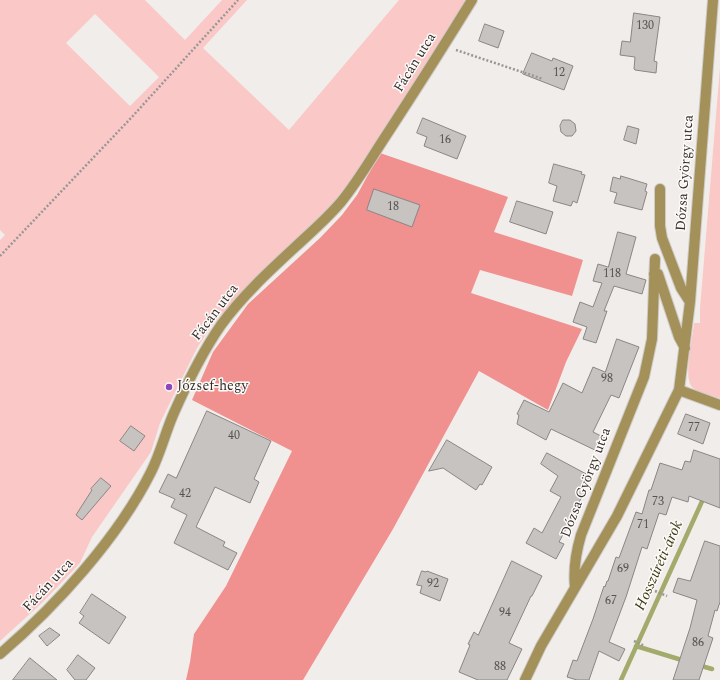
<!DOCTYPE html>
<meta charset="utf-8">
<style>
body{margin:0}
canvas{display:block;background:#f1edea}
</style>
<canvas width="720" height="680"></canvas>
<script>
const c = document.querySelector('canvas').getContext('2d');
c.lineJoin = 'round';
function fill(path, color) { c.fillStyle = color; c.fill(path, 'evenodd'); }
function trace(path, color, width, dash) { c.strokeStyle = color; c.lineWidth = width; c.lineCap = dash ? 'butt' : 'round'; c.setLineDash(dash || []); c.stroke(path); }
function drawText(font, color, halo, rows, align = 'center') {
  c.font = font + ' Spectral,serif'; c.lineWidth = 3; c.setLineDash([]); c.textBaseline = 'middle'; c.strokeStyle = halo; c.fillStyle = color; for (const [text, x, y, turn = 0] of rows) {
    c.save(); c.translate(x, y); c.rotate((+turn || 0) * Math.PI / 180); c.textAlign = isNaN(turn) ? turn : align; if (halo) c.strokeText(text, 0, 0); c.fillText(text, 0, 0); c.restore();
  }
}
const green = new Path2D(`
 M 0,0 L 145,0 L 185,40 L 222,0 L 247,0 L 203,48 L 289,130 L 399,0 L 477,0 L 380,153 L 371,149 L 345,188 L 328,210 L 254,280 L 220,316 L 210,328 L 197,348 L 160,423 L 151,452 L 92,537 L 80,563 L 43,602 L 0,641 L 0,240 L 5,235 L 0,230 ZM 95,14 L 159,77 L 130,106 L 66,43 Z
 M 720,67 L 720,398 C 713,396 698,393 693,388 C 682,379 693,337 694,323 L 700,323 L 700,308 Z`);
const forest = new Path2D(`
 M 380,153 L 508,197 L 494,232 L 583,260 L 572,296 L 480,270 L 471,293 L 582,329 L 566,362 L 548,410 L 479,371 L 393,529 L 303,680 L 186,680 L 190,662 L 194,634 L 226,586 L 292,451 L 192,400 L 213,352 L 248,304 L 320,238 L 342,215 L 357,195 Z`);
const stream = new Path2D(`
 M 636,646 L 685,661
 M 698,665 L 712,669
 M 621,680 L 704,497`);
const building = new Path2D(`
 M 634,13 L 660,17 L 654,61 L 657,62 L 656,73 L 635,70 L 634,69 L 635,57 L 620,55 L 622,41 L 630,42 Z
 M 485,24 L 504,31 L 498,48 L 479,41 Z
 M 532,53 L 552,61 L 553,58 L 573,66 L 564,90 L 523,74 Z
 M 423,118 L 466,136 L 457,159 L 424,146 L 427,137 L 417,133 Z
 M 563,120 L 570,120 L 575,124 L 576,131 L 572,136 L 566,136 L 561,132 L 560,126 Z
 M 628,126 L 639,129 L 636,144 L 624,140 Z
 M 554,164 L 582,172 L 581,174 L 585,175 L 577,203 L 573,201 L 571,206 L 553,201 L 557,186 L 549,183 Z
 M 621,176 L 647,184 L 645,191 L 647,192 L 642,210 L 614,203 L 617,193 L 610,191 L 613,177 L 620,179 Z
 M 374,189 L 420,205 L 412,227 L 367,210 Z
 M 517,201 L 553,212 L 546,234 L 510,222 Z
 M 618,232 L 636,237 L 626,274 L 646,280 L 642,294 L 614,286 L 604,311 L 607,311 L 596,343 L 583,339 L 587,327 L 573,322 L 580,302 L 593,307 L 602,283 L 593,281 L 598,264 L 608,267 Z
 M 617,339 L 639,347 L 619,398 L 611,395 L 593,432 L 605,438 L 599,452 L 551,429 L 546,440 L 517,424 L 519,415 L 517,414 L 524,400 L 549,412 L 563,383 L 582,393 L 593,367 L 605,372 Z
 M 207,411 L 271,441 L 254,479 L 259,482 L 250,503 L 215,487 L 196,527 L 225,542 L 223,546 L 237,553 L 228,570 L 174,543 L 187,515 L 171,507 L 175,499 L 159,492 L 168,474 L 176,478 Z
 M 686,414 L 710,423 L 703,444 L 678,434 Z
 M 131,426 L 145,436 L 134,451 L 120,441 Z
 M 447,440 L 492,467 L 482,485 L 480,484 L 476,490 L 443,468 L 429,471 Z
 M 694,450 L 720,459 L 720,508 L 689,496 L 688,502 L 672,497 L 666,515 L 659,513 L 647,549 L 642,547 L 626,597 L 609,642 L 625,649 L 619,661 L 599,651 L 589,680 L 577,680 L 567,677 L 573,660 L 577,661 L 593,619 L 604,586 L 605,587 L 607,581 L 608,581 L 616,557 L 619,558 L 636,512 L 642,514 L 649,490 L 651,490 L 660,463 L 682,470 L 685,461 L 690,462 Z
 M 547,453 L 590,476 L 582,492 L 584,493 L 574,511 L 575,512 L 559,542 L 564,544 L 556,559 L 526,543 L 534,528 L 542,533 L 561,497 L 550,491 L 558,476 L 541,464 Z
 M 101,478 L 111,486 L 82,520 L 76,515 L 92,490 L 91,489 Z
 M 705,541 L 720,546 L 720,602 L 717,611 L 715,610 L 708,636 L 713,638 L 699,680 L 673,680 L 690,628 L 697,600 L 673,592 L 678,578 L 690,581 Z
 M 512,561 L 542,576 L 532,596 L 531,596 L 509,643 L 522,649 L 507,680 L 478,680 L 459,672 L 470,645 L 468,644 L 474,632 L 478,635 Z
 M 422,571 L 426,572 L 427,571 L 448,579 L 440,601 L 420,593 L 422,586 L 417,585 Z
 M 92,594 L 126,617 L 109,644 L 79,623 L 84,616 L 80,613 Z
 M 50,628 L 60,635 L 47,646 L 39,636 Z
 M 78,655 L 95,668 L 86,680 L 75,680 L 67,670 Z
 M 30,658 L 57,680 L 13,680 Z`);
const path = new Path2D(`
 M 456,50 L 543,79
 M 0,256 L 131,118 L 238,0
 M 655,591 L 667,596
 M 634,641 L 645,646`);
const minor = new Path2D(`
 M 660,189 L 660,226 L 662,238 L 681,288 L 690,302
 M 654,274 L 658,274 L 679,337 L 685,348
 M 679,390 L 720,405
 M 575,587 C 573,568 576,552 581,535 L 644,377 L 652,339 L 655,259
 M 0,654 C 56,606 118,538 151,472 C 160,454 165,434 173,415 C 187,383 201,354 221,325 C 245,292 276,265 306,237 C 318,226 330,215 341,202 C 359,180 373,155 389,131 C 417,88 445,44 472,0
 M 525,680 L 541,646 L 617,516 L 679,390 L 690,302 L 713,0`);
const markers = [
 [169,387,4,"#8e47bb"]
];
const numberNames = [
 ["130",645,27],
 ["12",559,74],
 ["16",445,141],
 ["18",393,208],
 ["118",612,275],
 ["98",607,380],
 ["77",694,429],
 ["40",234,437],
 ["42",185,495],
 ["73",658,503],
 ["71",643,526],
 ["69",623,570],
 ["92",433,585],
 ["67",611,602],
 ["94",505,614],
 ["86",698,644],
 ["88",500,668]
];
const streetNames = [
 ["Fácán utca",416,63,-58],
 ["Dózsa György utca",686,173,-86],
 ["Fácán utca",216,313,-53],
 ["Dózsa György utca",587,483,-69],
 ["Fácán utca",49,586,-47]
];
const poiNames = [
 ["József-hegy",177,387]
];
const waterNames = [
 ["Hosszúréti-árok",660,566,-66]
];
fill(green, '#fac9c7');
fill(forest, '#f09190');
trace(stream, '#a3ab6c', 4.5);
fill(building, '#c7c3c0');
trace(building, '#8b8684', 1);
trace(minor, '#cecbc8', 12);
trace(path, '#999694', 2.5, [2, 2]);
trace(minor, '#a49159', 10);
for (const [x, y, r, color] of markers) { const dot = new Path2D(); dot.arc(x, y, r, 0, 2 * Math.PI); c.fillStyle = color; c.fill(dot); trace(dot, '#fefaf7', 1.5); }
drawText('12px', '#565452', null, numberNames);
drawText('14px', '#302f2e', '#fefaf7', streetNames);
drawText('14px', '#302f2e', '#fefaf7', poiNames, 'left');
drawText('italic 15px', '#363b15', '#fefaf7', waterNames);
</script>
